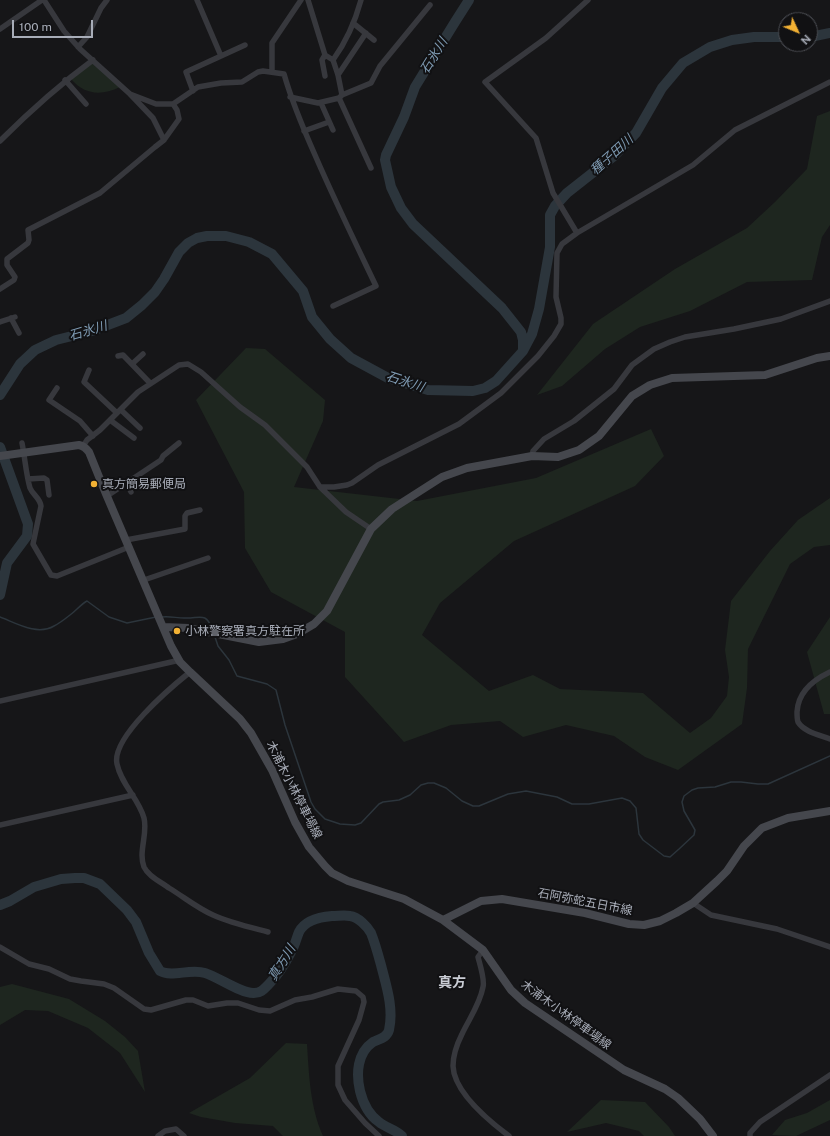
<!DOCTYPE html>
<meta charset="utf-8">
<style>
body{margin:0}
#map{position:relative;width:830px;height:1136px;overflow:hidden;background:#161618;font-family:"Public Sans",sans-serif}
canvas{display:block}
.north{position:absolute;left:778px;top:12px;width:40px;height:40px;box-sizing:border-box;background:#111113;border:1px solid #4d4f55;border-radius:50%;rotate:134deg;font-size:11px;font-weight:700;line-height:16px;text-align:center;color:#a8adb8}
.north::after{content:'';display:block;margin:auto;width:14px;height:18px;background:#f2b134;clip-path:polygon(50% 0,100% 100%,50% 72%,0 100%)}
.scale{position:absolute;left:12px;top:20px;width:81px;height:18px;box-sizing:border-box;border:2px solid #a8adb8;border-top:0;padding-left:5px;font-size:12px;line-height:14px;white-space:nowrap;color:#a8adb8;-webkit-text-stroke:3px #111113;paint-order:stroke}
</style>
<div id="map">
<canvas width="830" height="1136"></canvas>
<div class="north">N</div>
<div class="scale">100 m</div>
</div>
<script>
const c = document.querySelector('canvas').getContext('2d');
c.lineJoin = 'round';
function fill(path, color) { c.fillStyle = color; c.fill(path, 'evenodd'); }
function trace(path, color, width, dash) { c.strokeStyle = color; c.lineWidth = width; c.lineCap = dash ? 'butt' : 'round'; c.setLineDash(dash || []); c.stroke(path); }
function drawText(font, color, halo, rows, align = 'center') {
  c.font = font + ' "Public Sans","Noto Sans JP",sans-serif'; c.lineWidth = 4; c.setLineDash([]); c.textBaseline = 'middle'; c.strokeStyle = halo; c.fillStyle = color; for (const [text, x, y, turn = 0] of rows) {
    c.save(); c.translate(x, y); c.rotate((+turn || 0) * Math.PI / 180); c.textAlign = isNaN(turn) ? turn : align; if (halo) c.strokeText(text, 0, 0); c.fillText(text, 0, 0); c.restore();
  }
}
const green = new Path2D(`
 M 94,59 L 120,87 C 101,96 85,95 71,79 Z
 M 830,111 L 830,225 L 822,237 L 812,280 L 747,282 L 690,311 L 640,327 L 605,349 L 562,386 L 537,395 L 593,324 L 675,269 L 747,228 L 775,202 L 807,169 L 817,116 Z
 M 246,348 L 265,349 L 325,400 L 323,421 L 294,487 L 417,501 L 536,478 L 651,429 L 664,456 L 635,486 L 514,541 L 440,603 L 422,635 L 489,691 L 533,675 L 560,689 L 643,693 L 690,733 L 711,718 L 727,696 L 729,677 L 725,650 L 731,601 L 770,551 L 798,520 L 830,498 L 830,545 L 814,547 L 790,564 L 748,649 L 747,688 L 742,724 L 678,770 L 645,757 L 614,736 L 566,725 L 523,737 L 500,721 L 451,725 L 404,742 L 345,677 L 345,632 L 271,592 L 245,548 L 244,492 L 196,400 Z
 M 830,617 L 830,714 L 824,714 L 807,652 Z
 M 12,984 L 69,999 L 105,1021 L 125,1037 L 138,1051 L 145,1092 L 120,1053 L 88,1028 L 48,1011 L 25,1010 L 0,1025 L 0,987 Z
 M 286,1043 L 307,1044 C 309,1075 310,1107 323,1136 L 283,1136 L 273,1126 L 235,1123 L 201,1117 L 189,1113 L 250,1078 Z
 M 601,1100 L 645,1102 L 669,1127 L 675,1136 L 644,1136 L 639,1131 L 606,1123 L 567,1132 Z
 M 830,1100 L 830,1120 L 796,1136 L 772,1135 L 785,1120 L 807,1113 Z`);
const stream = new Path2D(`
 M 0,617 C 16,623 37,636 54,626 C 60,623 65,619 70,615 C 76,611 80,605 87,601 L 109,617 L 127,623 L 156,617
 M 162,617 C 169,616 177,618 184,618 C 199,619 206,611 212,629
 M 215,637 L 218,646 L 229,660 L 237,676 L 267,684 L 276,690 L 285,725 L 311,802 L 315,809 L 325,819 L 340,824 L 355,825 L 361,823 L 379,804 L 383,802 L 399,800 L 410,795 L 421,785 L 428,783 L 434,783 L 446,788 L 462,801 L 473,806 L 479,806 L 508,794 L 526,791 L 557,797 L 572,804 L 589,804 L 622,798 L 630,801 L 636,808 L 639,834 L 643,840 L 664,856 L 670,857 L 679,849 L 694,835 L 695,830 L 684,811 L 682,802 L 684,796 L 692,790 L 698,788 L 715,787 L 731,782 L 741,782 L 758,784 L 768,784 L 830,756`);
const river = new Path2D(`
 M 469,0 L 455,22 L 415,87 L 404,117 L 386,155 L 385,160 L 391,187 L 401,208 L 413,224 L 502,308 L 521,332 L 523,340 L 523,349
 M 810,37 L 830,33
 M 0,395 L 20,364 L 35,350 L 56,340 L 92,331 L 126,318 L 142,305 L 155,292 L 164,279 L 179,252 L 188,243 L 197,238 L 207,236 L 226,236 L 249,242 L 272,254 L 303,291 L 312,317 L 330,339 L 351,358 L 388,378 L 428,390 L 473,391 L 485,388 L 496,381 L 523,351 L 532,334 L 539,309 L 550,247 L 550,215 L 555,206 L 567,193 L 614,156 L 636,133 L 662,88 L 683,63 L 710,47 L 732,40 L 754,37 L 786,37
 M 0,447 L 28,524 L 27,536 L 7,563 L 0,595
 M 0,905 L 10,901 L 34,887 L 61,879 L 75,878 L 84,878 L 100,884 L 127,910 L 136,922 L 149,953 L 160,971 C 172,978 190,968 205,973 C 218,977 242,994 254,993 C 261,993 264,989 269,984 C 278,975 285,964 291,952 C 295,946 296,939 299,932 C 305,920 320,917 332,916 C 338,916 345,915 350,916 C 358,917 367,926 371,933 C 375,943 378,954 381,965 C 386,985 394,1008 389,1030 C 387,1038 379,1039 373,1042 C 357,1053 356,1074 360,1091 C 363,1103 369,1115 379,1122 C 386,1128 395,1129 402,1136`);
const street = new Path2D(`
 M 44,0 L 64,31 L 80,49 L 130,94 L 153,118 L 164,140
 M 353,23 L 374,40
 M 0,29 L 42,0
 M 78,47 L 87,37 L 101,8 L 107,0
 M 325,55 L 322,60 L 325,76
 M 221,56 L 245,45
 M 333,60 C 346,42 355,22 361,0
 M 272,72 L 272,43 L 301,0
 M 338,75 L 366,33
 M 65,80 L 86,104
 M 193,91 L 186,72 L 221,56 L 197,0
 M 130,94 L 156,104 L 173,104 L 198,87 L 221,83 L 242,82 L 258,72 L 263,71 L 284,74 C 292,102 303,128 315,155 C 334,199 355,242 376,286 L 333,306
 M 342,95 L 371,83 L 380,66 L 430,5
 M 290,97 L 318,103 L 339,98 L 342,95 L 338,75 L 333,60 L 325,55 L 308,0
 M 339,98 L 371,168
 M 321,103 L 333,130
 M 304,131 L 329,122
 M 0,141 C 30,111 59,85 93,60
 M 577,233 L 553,193 L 536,138 L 485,82 L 546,38 L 588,0
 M 0,289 L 14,280 L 15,277 L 7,265 L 7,259 L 28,243 L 29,240 L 28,230 L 100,193 L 155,147 L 164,140 L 179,119 L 177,110 L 173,104
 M 11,318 L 19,333
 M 0,322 L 15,317
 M 118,356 L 123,355 L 150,383
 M 132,364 L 143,354
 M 89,370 L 84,382 L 117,413
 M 57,388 L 49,400 L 80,421 L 93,436
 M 121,410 L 140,428
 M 110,420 L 134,438
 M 22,443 C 25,458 26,474 30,488 C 33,495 40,498 41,506 L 33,544 L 51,575 L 57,576 L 129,547
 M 83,446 L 87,440 L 100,430 L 138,392 L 179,365 L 188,364 L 201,372 L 240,407 L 265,425 L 307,467 L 320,487 L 346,512 L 371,529
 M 532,456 L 533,451 L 544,439 L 574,421 L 614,389 L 632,365 L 654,349 L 670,342 L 685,337 L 734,329 L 781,319 L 830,301
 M 28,479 L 44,478 L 47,480 L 49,495
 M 127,483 L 131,492
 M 320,487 L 334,487 L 347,485 L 352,483 L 378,465 L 459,424 L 501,393 L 538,356 L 554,336 L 561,324 L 561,318 L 556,297 L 557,253 L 562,244 L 577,233 L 693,165 L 735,130 L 830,82
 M 107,496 L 161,460 L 163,456 L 179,443
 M 126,540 L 185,529 L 185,516 L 187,513 L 200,510
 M 144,580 L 208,558
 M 190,672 C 170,688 111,738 117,764 C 121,784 139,799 144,818 C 148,834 138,852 144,867 C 148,876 161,882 169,888 C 184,897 197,908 213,915 C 231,923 249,927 268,932
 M 830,672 C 813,680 798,692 797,712 C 797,715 797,719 798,722 C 804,732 820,735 830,739
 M 0,701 L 180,660
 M 0,825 L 133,795
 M 693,903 L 711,915 L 777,929 L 830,947
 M 0,947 L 29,964 L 49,969 L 70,979 L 81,981 L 104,984 L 114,988 L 144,1009 L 151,1010 L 186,1000 L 193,1000 L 208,1006 L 227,1003 L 238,1003 L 259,1010 L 270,1011 L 295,1000 L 312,997 L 338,989 L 356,991 L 363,997 L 364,1002 L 359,1020 L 338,1066 L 338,1085 L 345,1100 L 365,1123 L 379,1136
 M 483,950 L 478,957 C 480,965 485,980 483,987 C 480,1004 469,1019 462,1034 C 457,1044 453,1054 453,1066 C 454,1092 489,1121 509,1136
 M 158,1136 L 165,1131 L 176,1129 L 184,1136
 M 750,1136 L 750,1133 L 760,1122 L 830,1075`);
const secondary = new Path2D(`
 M 0,456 L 79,445 C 84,446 86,448 89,452 L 106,494 L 171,646 L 180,662 L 190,672 L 240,719 L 251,733 L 272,770 L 295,822 L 309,847 L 325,866 L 332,873 L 348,881 L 404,899 L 443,920 L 483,950 L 511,990 L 525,1003 L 624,1070 L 665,1089 L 678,1098 L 700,1119 L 713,1136
 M 164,627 L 188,628 L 259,642 L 283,639 L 297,634 L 314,624 L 327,611 L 371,529 L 392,509 L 442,477 L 467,468 L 532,456 L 558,457 L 579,450 L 599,436 L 632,396 L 650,385 L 672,378 L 765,375 L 817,358 L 830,356
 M 443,920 L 481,901 L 502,899 L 585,913 L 629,924 L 644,925 L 660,921 L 676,913 L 693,903 L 717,881 L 727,871 L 744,846 L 762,828 L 788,818 L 830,811`);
const markers = [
 [94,484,4,"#f2b134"],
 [177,631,4,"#f2b134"]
];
const poiNames = [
 ["真方簡易郵便局",102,484],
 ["小林警察署真方駐在所",185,631]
];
const streetNames = [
 ["木浦木小林停車場線",294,790,63],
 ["石阿弥蛇五日市線",585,902,11],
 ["木浦木小林停車場線",566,1015,36]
];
const waterNames = [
 ["石氷川",434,56,-58],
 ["種子田川",612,155,-42],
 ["石氷川",88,331,-17],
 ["石氷川",405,382,18],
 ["真方川",282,963,-58]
];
const quarterNames = [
 ["真方",452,983]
];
fill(green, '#1e261f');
trace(stream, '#2c353c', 1.5);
trace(river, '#2c353c', 10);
trace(street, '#37383d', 5.5);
trace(secondary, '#45474d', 8);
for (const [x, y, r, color] of markers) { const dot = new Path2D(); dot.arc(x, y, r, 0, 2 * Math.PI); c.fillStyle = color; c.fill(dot); trace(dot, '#111113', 1.5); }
drawText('12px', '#a8adb8', '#111113', poiNames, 'left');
drawText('12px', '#a8adb8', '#111113', streetNames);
drawText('italic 13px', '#7f9bb3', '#111113', waterNames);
drawText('bold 14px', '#c9ccd4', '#111113', quarterNames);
</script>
